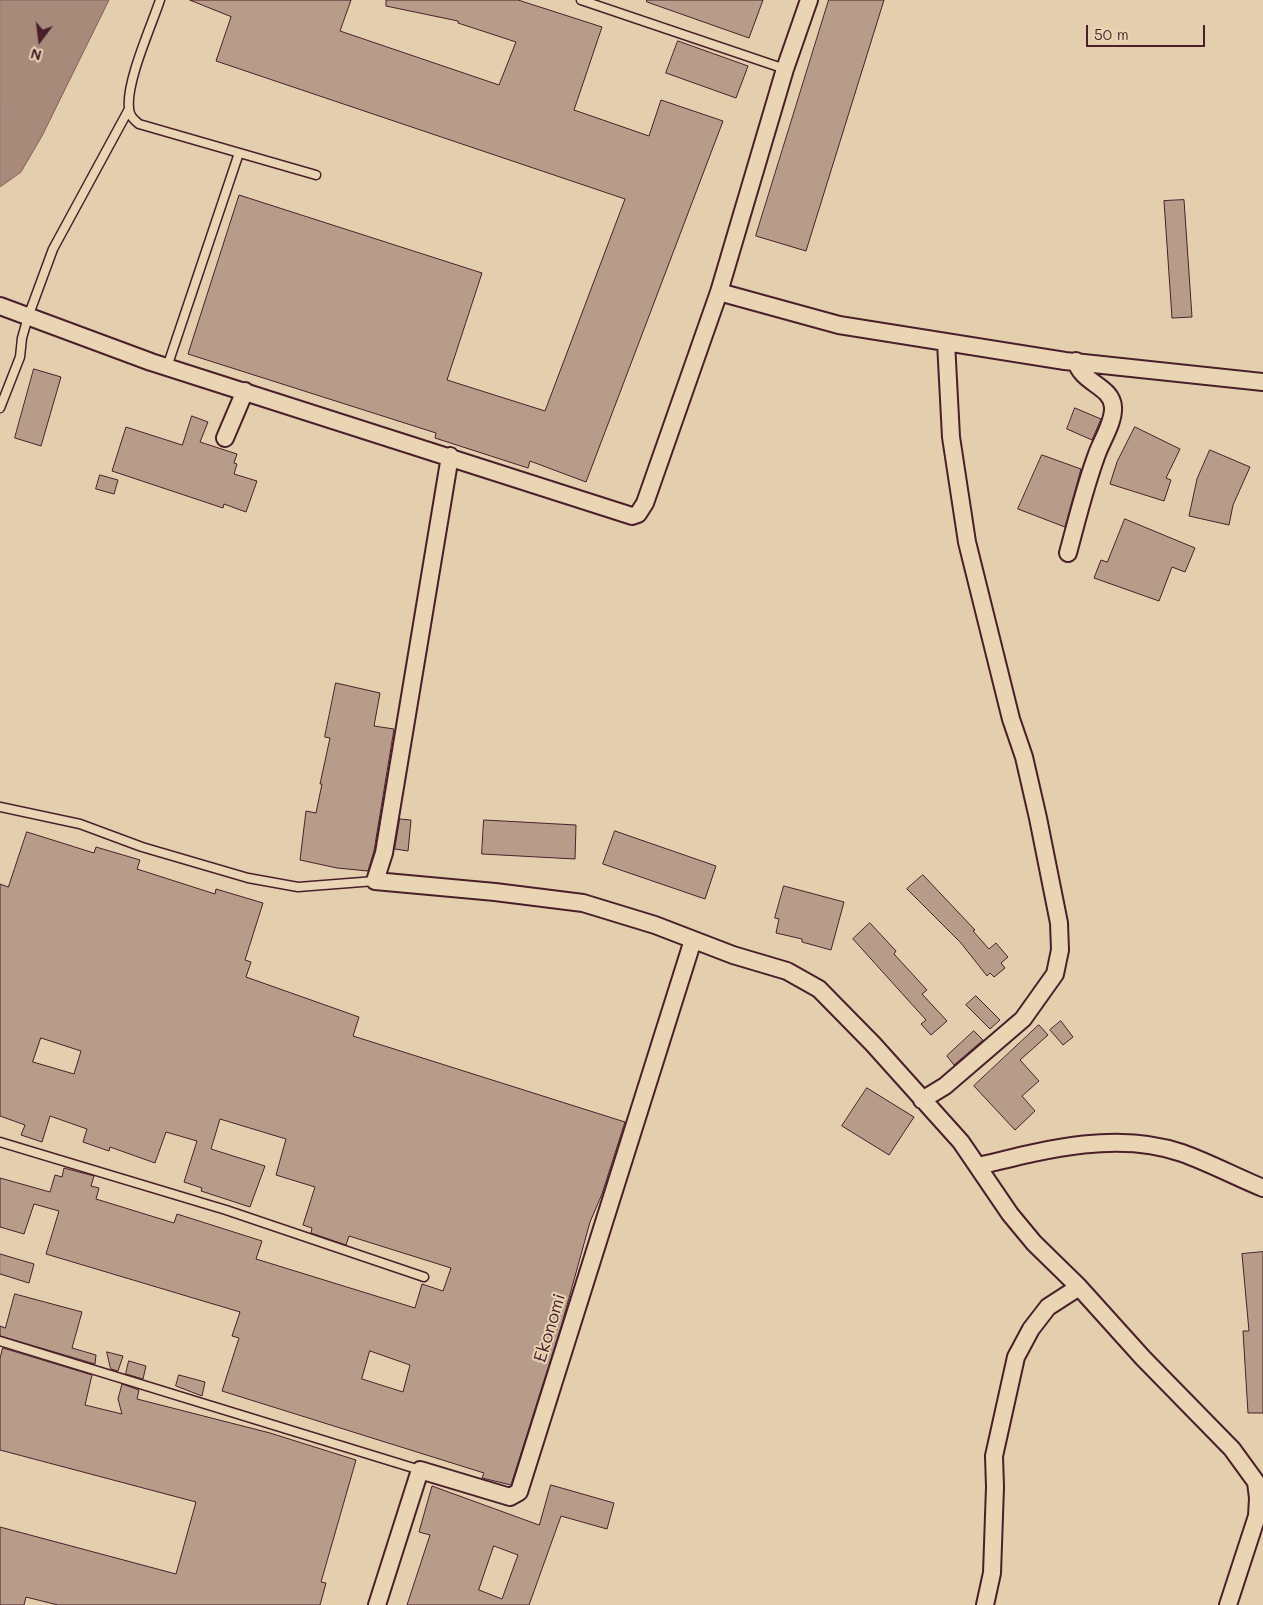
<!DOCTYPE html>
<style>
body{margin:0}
#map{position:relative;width:1263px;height:1605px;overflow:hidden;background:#e3ceae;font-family:Mali,sans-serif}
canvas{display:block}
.north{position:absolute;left:15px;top:15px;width:50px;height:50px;-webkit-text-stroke:4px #e9d5b3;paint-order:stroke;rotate:195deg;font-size:14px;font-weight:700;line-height:20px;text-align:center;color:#4a1f2b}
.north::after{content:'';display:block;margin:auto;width:18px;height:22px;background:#4a1f2b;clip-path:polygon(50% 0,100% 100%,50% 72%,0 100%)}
.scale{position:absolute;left:1086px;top:25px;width:119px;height:22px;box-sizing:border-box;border:2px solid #4a1f2b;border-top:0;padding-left:6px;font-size:15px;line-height:18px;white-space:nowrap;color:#4a1f2b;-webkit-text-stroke:4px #e9d5b3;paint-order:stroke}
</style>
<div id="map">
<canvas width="1263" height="1605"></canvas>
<div class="north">N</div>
<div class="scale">50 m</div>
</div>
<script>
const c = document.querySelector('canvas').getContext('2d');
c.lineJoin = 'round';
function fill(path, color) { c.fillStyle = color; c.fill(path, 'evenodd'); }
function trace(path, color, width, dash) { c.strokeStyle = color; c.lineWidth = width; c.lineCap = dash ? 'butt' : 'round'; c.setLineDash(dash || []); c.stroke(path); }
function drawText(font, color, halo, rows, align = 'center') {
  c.font = font + ' Mali,sans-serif'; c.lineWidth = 4; c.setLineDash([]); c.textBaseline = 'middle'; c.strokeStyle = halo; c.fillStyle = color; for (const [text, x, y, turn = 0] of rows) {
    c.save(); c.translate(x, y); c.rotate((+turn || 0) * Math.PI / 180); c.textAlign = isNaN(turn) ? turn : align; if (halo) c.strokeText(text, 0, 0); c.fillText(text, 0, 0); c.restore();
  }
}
const water = new Path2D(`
 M 0,0 L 109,0 L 42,136 L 21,172 L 0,187 Z`);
const building = new Path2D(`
 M 190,0 L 351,0 L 340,31 L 499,85 L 516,42 L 458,23 L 458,21 L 386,6 L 386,0 L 518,0 L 602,27 L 574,110 L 649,136 L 661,100 L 723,121 L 586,482 L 530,461 L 528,468 L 435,438 L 436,433 L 188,354 L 239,195 L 482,273 L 447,380 L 545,411 L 625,199 L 216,61 L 231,17 Z
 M 647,0 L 763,0 L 749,38 L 647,2 Z
 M 829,0 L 884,0 L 806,251 L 756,236 Z
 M 678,41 L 748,66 L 736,98 L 666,73 Z
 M 1184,200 L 1192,317 L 1172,318 L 1164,201 Z
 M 34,369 L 61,377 L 41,446 L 15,438 Z
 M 1075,408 L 1101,419 L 1092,440 L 1067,429 Z
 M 192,416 L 208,422 L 200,442 L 237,454 L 234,463 L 237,464 L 234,474 L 257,481 L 246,512 L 224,504 L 223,508 L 112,471 L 126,427 L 182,445 Z
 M 1135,427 L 1180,449 L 1166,478 L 1171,480 L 1164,501 L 1110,484 L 1117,462 Z
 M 1210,450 L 1250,467 L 1233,505 L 1229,525 L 1189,516 L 1197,479 Z
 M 1042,455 L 1081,469 L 1065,527 L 1018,509 Z
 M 100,475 L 118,480 L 114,494 L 96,489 Z
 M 1125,519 L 1195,548 L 1185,572 L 1172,567 L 1159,601 L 1094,578 L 1101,560 L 1107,562 Z
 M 336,683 L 380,693 L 374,726 L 394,729 L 374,851 L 368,871 L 337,868 L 300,860 L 306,811 L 316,813 L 322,784 L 320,784 L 330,738 L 325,737 Z
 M 400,819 L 411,820 L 408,851 L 395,849 Z
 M 484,820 L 576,825 L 575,859 L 482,854 Z
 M 615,831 L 716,866 L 705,899 L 603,864 Z
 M 27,832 L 94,853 L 96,847 L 140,860 L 137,869 L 215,894 L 216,889 L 263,903 L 245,960 L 251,962 L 246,977 L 359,1017 L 353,1036 L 625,1122 L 602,1194 L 590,1222 L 561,1327 L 511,1485 L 482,1478 L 484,1473 L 222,1391 L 239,1338 L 232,1336 L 240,1312 L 46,1254 L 59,1211 L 34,1204 L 24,1234 L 0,1227 L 0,1178 L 50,1192 L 55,1175 L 62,1177 L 64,1168 L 94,1176 L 91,1186 L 99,1188 L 96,1199 L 174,1223 L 177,1214 L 262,1241 L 256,1259 L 415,1308 L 422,1284 L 443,1291 L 451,1268 L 349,1236 L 346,1245 L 311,1233 L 312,1228 L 303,1225 L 315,1187 L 276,1175 L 286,1139 L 220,1119 L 211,1149 L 265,1166 L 250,1207 L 201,1191 L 202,1188 L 184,1182 L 197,1141 L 166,1132 L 155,1163 L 110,1147 L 109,1151 L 83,1142 L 87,1129 L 50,1116 L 42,1142 L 21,1135 L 25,1125 L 0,1116 L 0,884 L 8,887 ZM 41,1038 L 81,1051 L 74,1074 L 33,1062 ZM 370,1351 L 410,1365 L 403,1392 L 362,1379 Z
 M 923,875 L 975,930 L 973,931 L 989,949 L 996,943 L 1008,957 L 1001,963 L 1005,968 L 994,977 L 990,973 L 987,976 L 961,943 L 907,889 Z
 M 784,886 L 844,902 L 831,950 L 802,942 L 802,939 L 776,933 L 779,919 L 775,918 Z
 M 870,923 L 896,951 L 894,954 L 927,990 L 922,994 L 947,1021 L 931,1035 L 921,1024 L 926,1020 L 853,939 Z
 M 976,996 L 1000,1020 L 990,1029 L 966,1005 Z
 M 1061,1021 L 1073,1037 L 1063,1045 L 1050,1030 Z
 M 1039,1025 L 1048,1035 L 1020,1060 L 1039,1081 L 1022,1096 L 1035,1111 L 1015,1130 L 974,1086 Z
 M 974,1031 L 983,1040 L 954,1065 L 947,1056 Z
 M 867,1088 L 914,1117 L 889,1155 L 842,1126 Z
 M 1263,1252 L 1263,1413 L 1248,1413 L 1243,1331 L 1249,1331 L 1242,1254 Z
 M 0,1254 L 34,1264 L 29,1283 L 0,1274 Z
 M 15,1294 L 82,1312 L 72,1348 L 96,1355 L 95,1364 L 0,1336 L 0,1326 L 5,1328 Z
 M 3,1348 L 92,1375 L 85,1405 L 122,1414 L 118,1399 L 122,1384 L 139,1390 L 137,1399 L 270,1433 L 356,1460 L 321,1582 L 326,1583 L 320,1605 L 58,1605 L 26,1597 L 24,1605 L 0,1605 L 0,1527 L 176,1574 L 196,1502 L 0,1450 L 0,1359 Z
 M 107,1352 L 123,1356 L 118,1371 L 111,1369 Z
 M 129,1361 L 146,1366 L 143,1379 L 126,1374 Z
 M 179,1375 L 205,1382 L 202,1396 L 176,1386 Z
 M 551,1485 L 614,1503 L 607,1529 L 561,1516 L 529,1605 L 407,1605 L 430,1535 L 419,1532 L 432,1486 L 539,1525 ZM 494,1546 L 518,1555 L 502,1599 L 479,1590 Z`);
const lane = new Path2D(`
 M 160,0 C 151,27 126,82 129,108 C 129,115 133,119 139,124 L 316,175
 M 581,0 L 785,69
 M 167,367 L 239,153
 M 0,408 L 20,357 L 22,338 L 28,317 L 53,249 L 129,109
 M 0,807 L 80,824 L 142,847 L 248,878 L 298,887 L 375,881
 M 0,1142 L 226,1210 L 424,1277
 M 0,1341 L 420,1470`);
const street = new Path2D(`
 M 719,292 L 839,325 L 1065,361 L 1263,382
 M 0,306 L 151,362 L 632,516 L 638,514 L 645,503 L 719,292 L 785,69 L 809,0
 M 225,438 L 245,391
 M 450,456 L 384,853 L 375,881 L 495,892 L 583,903 L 655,925 L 733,955 L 787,971 L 819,989 L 873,1044 L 961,1142 L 1010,1214 L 1034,1243 L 1079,1287 L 1143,1358 L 1232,1449 L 1256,1482 L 1258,1498 L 1257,1516 L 1228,1605
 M 1068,553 C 1077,520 1085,486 1097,454 C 1102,440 1114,422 1113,407 C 1112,386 1081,383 1076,361
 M 922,1100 L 945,1086 L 1023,1019 L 1055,974 L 1060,950 L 1059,923 L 1038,818 L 1024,757 L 1011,719 L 967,542 L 951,437 L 946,342
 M 979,1166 C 1043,1150 1118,1130 1182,1153 C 1210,1163 1236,1177 1263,1188
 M 377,1605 L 420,1470 L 510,1497 L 519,1492 L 693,940
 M 985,1605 L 992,1573 L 995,1487 L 994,1456 L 1016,1357 L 1031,1329 L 1048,1307 L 1079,1287`);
const streetNames = [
 ["Ekonomi",550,1328,-73]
];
fill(water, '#a88a7b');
trace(water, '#825f5b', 1);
fill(building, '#b79d89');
trace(building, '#4a1f2b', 1);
trace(lane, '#4a1f2b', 11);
trace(street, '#4a1f2b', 20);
trace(lane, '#e9d5b3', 8);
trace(street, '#e9d5b3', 16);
drawText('18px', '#4a1f2b', '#e9d5b3', streetNames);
</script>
